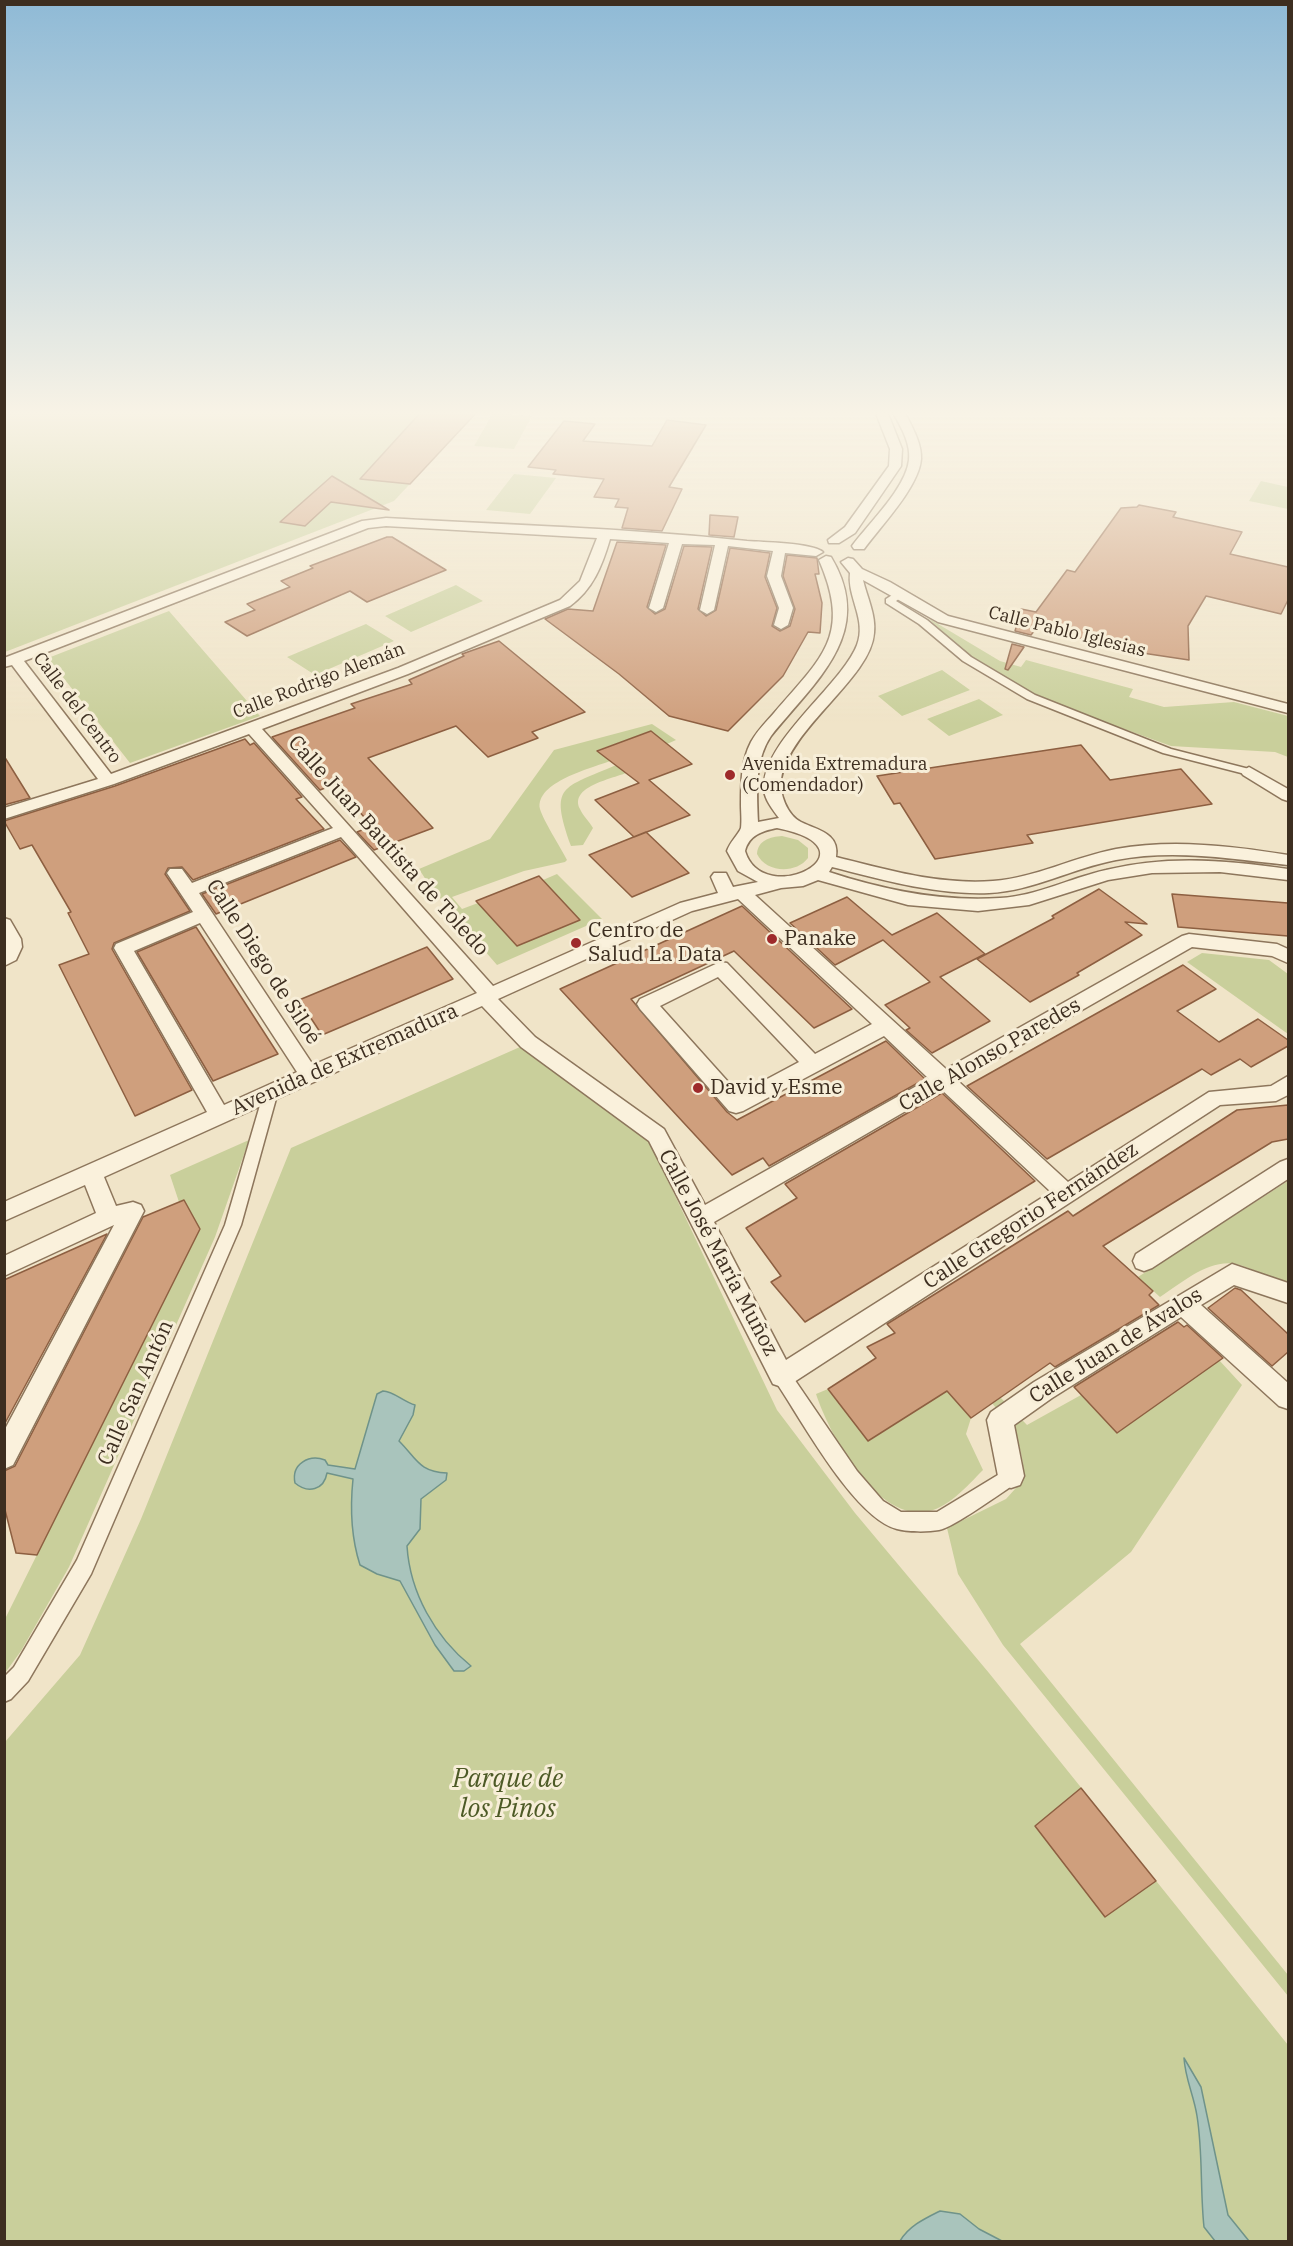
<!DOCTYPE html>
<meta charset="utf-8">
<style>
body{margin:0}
#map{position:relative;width:1293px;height:2246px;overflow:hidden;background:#f0e4c8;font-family:"IBM Plex Serif",serif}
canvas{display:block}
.frame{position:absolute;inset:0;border:6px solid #3d2e20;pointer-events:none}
</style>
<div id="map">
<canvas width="1293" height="2246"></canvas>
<div class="frame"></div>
</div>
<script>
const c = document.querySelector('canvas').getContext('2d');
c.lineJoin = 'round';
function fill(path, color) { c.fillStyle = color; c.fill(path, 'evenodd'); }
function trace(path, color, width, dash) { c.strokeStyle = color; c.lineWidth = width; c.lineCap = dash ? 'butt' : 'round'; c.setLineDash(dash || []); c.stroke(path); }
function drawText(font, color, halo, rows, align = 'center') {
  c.font = font + ' "IBM Plex Serif",serif'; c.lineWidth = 6; c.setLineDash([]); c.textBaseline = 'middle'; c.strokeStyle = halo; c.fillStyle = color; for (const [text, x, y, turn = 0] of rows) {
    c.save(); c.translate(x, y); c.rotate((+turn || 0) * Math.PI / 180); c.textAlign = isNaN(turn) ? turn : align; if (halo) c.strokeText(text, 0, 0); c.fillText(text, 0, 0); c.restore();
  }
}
const green = new Path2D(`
 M 478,411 L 394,501 L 5,652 L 5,412 Z
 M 493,413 L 532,416 L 514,449 L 474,446 Z
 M 514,474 L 556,478 L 530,514 L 486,510 Z
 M 1261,481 L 1288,487 L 1288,509 L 1249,501 Z
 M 456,585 L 483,601 L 411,632 L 385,616 Z
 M 169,611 L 260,716 L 130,763 L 48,658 Z
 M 928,618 L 1000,661 L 1021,667 L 1026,660 L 1133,689 L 1129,697 L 1164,707 L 1234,702 L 1288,716 L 1288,757 L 1275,752 L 1171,746 L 1047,701 L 968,656 Z
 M 366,624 L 394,641 L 315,675 L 287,657 Z
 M 942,670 L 970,690 L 902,716 L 878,696 Z
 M 979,699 L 1003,715 L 949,736 L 927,719 Z
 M 652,724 L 676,740 L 667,744 L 651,731 L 598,750 L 610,761 C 592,768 535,782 540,809 C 543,820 561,848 567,860 L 565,862 L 524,871 L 452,897 L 462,909 L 478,903 L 517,946 L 580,920 L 543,880 L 557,874 L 602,919 L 497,965 L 452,913 L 456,911 L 435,894 L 419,869 L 490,839 L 554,750 Z
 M 616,765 L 626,773 C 611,779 569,787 580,809 C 583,816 589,821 593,828 L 583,845 L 571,846 C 549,784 562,789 616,765 Z
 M 782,836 L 798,840 L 808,848 L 808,858 C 796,874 766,873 757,854 C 758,840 770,837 782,836 Z
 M 1202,953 L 1269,960 L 1288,974 L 1288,1034 L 1187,962 Z
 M 520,1047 L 649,1141 L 777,1410 L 855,1513 L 989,1673 L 1288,2045 L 1288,2241 L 5,2242 L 5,1742 L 80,1655 L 141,1519 L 291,1148 Z
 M 249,1140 L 215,1237 L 69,1567 L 21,1651 L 5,1673 L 4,1621 L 199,1229 L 184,1200 L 179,1202 L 170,1175 Z
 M 1288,1181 L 1288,1285 C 1272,1279 1253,1268 1236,1264 C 1208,1259 1182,1283 1160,1297 L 1138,1277 Z
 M 1219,1360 L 1242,1385 L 1131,1552 L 1020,1644 L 1288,1975 L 1288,1996 L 1003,1645 L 958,1574 L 947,1528 L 1006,1499 L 1024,1479 C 1023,1443 1014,1430 992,1403 L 1000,1397 L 1027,1425 L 1081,1395 L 1117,1433 Z
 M 943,1386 L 971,1418 L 966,1434 L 983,1470 C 967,1486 947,1510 924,1512 C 874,1518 829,1433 816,1394 L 828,1389 L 869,1441 L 918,1409 Z`);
const water = new Path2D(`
 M 383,1391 C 393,1391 404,1402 415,1405 L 413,1415 L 399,1441 C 417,1459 419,1472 447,1473 L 446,1480 L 421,1499 L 420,1529 L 407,1546 C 410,1593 435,1637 471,1666 L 464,1671 L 454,1671 L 435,1645 L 400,1581 L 377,1574 L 360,1565 C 351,1537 350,1508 353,1479 L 327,1473 C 324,1490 308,1494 295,1483 C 291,1464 309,1454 325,1460 L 328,1465 L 355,1469 L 377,1394 Z
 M 1184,2058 L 1201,2087 L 1228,2215 L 1249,2241 L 1215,2241 L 1204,2227 C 1200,2190 1203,2153 1197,2116 C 1194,2096 1185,2078 1184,2058 Z
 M 940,2211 L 960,2214 L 979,2229 L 1002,2241 L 900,2241 C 909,2226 924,2219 940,2211 Z`);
const building = new Path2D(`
 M 422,411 L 478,411 L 410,484 L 360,479 Z
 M 667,420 L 706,425 L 669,487 L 682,489 L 662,531 L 622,528 L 628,508 L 615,507 L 619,499 L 594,497 L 604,479 L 553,474 L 556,470 L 528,467 L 564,421 L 595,424 L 583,441 L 652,446 Z
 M 332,476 L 389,510 L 331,502 L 305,526 L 280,522 Z
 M 1139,505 L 1176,512 L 1173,517 L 1242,532 L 1230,554 L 1288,567 L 1288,600 L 1281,614 L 1206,596 L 1188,626 L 1189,660 L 1129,651 L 1129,645 L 1071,637 L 1072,631 L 1038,626 L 1031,635 L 1015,631 L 1021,609 L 1036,612 L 1067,570 L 1075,572 L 1121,508 L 1137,507 Z
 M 710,515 L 738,517 L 734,537 L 709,535 Z
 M 387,537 L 392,537 L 446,570 L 367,602 L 350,591 L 247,636 L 225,622 L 255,610 L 247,604 L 290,587 L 281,581 L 313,568 L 310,566 Z
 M 617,542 L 666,545 L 647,607 L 655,614 L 665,609 L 684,546 L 712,547 L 698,609 L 706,616 L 716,610 L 730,548 L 770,553 L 765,577 L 777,608 L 772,626 L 780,631 L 790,626 L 795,609 L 783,576 L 787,555 L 817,558 L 819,574 L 815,574 L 822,603 L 820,633 L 808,632 L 783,676 L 728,731 L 669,716 L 619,674 L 545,619 L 568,609 L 593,611 Z
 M 499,641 L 585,712 L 532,732 L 538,738 L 488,757 L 456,726 L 368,758 L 433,828 L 374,850 L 357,832 L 372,826 L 335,784 L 320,790 L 272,737 L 355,708 L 351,704 L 412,684 L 409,680 L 464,656 L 462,654 Z
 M 1012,644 L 1024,647 L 1008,670 L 1005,669 Z
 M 651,731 L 692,764 L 649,780 L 690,815 L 634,837 L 595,800 L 639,783 L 597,751 Z
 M 245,739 L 250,745 L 254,743 L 302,797 L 296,799 L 324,829 L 193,880 L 182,867 L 168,868 L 165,874 L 190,911 L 114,943 L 112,949 L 192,1090 L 135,1116 L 59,965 L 89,954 L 68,913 L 71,912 L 32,845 L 20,849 L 4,821 L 115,786 Z
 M 1081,745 L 1110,780 L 1181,769 L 1212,804 L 1027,835 L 1033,843 L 935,859 L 900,803 L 894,804 L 877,776 Z
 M 4,756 L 30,798 L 4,805 Z
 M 646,832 L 689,873 L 632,897 L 589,855 Z
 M 340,840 L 356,857 L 216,914 L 202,894 Z
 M 539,876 L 580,920 L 517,946 L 476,901 Z
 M 1099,889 L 1147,924 L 1125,922 L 1142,935 L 1077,973 L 1079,975 L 1030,1002 L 977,959 L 1054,918 L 1052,916 Z
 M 1172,894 L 1288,903 L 1288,936 L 1178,927 Z
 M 847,897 L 892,935 L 937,913 L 985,954 L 940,977 L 990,1021 L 932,1053 L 906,1030 L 910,1028 L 885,1005 L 930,982 L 883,940 L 835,965 L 790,923 Z
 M 742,906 L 852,1009 L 814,1028 L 734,951 L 631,999 L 727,1112 L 737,1120 L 886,1041 L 925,1079 L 769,1166 L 763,1158 L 732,1175 L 560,989 Z
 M 196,927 L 278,1054 L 213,1081 L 137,952 Z
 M 427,947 L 453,979 L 322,1035 L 299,1000 Z
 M 1183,965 L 1216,989 L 1177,1011 L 1219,1042 L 1258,1019 L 1288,1040 L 1288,1046 L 1251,1067 L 1240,1059 L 1211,1075 L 1202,1069 L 1047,1159 L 967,1086 Z
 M 942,1093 L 1035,1181 L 805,1322 L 771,1282 L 781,1276 L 746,1228 L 797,1198 L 785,1184 Z
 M 1288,1105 L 1288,1139 L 1272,1142 L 1103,1246 L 1153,1291 L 1149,1295 L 1159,1305 L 1055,1367 L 1050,1363 L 971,1418 L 947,1391 L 868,1441 L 828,1389 L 876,1358 L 867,1347 L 895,1333 L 887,1324 L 1068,1211 L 1073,1216 L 1237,1110 Z
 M 184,1200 L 200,1229 L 37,1555 L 16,1553 L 4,1506 L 4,1471 L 15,1466 L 143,1217 Z
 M 107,1234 L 4,1425 L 4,1280 Z
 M 1235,1288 L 1241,1290 L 1288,1334 L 1288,1352 L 1272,1366 L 1208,1308 Z
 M 1178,1322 L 1184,1327 L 1187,1325 L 1223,1358 L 1117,1433 L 1074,1387 Z
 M 1081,1788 L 1156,1881 L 1105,1917 L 1035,1826 Z`);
const pedestrian = new Path2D(`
 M 897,592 L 905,594 L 896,601 L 927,620 L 971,657 L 1035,695 L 1171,749 L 1253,770 L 1255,772 L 1249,775 L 1163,753 L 1027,699 L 963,661 L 919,624 L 886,603 L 886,599 Z
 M 270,1089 L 275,1091 L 277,1095 L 241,1225 L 91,1574 L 28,1681 L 11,1699 L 4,1702 L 4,1677 L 14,1667 L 77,1560 L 225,1225 L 263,1095 L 265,1091 Z
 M 782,1368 L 788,1370 L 857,1471 L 883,1501 L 901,1512 L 937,1512 L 1011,1467 L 1018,1470 L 1020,1476 L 1018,1482 C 1002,1492 953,1528 939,1530 C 928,1532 908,1532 897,1529 C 854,1518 801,1419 776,1382 L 773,1376 L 776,1370 Z`);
const minor = new Path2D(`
 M 875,411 L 887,411 L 902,449 L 901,466 L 855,533 L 839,543 L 829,543 L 828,540 L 845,527 L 889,466 L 890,449 Z
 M 892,411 L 904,411 C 911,425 922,443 921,459 C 919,487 880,527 864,549 L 854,549 L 852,546 C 869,523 906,488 909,460 C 911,443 900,425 892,411 Z
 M 386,518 C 506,525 627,528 747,541 C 762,542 813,543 823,552 L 816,556 L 785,553 L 781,576 L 793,608 L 788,625 L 781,629 L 774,625 L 779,608 L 767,576 L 773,551 L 728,546 L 714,610 L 707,614 L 700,610 L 715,545 L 682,544 L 663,608 L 656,612 L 649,608 L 669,543 L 610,539 C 602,566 593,589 570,606 L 408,674 L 262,729 L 493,986 L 680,903 L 718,893 L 711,877 L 714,873 L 726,873 L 733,887 L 758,882 L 738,871 L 727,851 C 730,842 738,835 741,828 C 742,821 741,811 741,805 C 741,783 741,761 751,742 C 757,731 766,722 774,713 C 822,657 852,636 819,560 L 826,556 L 831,557 C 877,633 815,681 771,736 C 754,761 757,794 758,822 L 779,818 C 773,810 765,800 764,790 C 760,743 841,686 857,645 C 867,620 847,597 850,573 L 841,562 L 848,558 L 853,559 L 862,569 L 890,582 L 948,616 L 1288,704 L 1288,713 L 938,622 L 863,580 C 867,597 876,615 874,633 C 871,678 790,727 781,779 C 779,793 787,815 801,822 C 817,830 840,833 836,857 C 888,870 939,885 993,881 C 1035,878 1074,857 1116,849 C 1173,839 1231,846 1288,855 L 1288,865 C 1231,859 1174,849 1116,860 C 1073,868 1033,891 989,893 C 935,895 884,880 832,867 L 829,872 C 884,890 941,902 1000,898 C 1037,896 1070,878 1106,870 C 1166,855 1227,860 1288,869 L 1288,880 L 1220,872 L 1152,873 L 1108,880 L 1029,905 L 978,911 L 908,905 L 818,880 L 803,886 L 781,888 L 755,895 L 946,1069 L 1182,936 L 1189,934 L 1277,944 L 1288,949 L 1288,963 L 1272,956 L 1192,947 L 958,1081 L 1068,1182 L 1209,1092 L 1271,1086 L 1288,1076 L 1288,1095 L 1276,1101 L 1220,1105 L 791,1384 L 782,1387 L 773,1384 L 649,1141 L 521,1047 L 482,1006 L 104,1177 L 116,1206 L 133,1202 L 141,1205 L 144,1211 L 13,1465 L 4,1469 L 4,1431 L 114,1225 L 4,1276 L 4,1256 L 96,1213 L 85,1185 L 4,1221 L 4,1202 L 207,1112 L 114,948 L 116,944 L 193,912 L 167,873 L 170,869 L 182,869 L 192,883 L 333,828 L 249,734 L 114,784 L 4,819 L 4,808 L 98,779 L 12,665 L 4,667 L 4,658 L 362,521 ZM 386,526 L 597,538 L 580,581 L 560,600 L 398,668 L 111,774 L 24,661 L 368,528 ZM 777,828 C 883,849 763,911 745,851 C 749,835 762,831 777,828 ZM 341,837 L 477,993 L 313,1065 L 199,893 ZM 738,899 L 872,1024 L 815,1054 L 727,963 L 720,962 L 640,999 L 637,1004 L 640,1009 L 729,1111 L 736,1113 L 743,1111 L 884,1036 L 929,1079 L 705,1205 L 664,1129 L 535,1037 L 498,999 L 692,911 ZM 200,923 L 297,1072 L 224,1105 L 134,951 ZM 718,977 L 799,1062 L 739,1094 L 660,1006 ZM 942,1090 L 1051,1192 L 786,1360 L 714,1222 Z
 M 1249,767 L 1288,789 L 1288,801 L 1282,799 L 1243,775 L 1241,772 Z
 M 4,918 L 10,920 L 21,939 L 22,947 L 16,960 L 4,966 Z
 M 1288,1159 L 1288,1179 L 1152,1268 L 1144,1271 L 1136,1268 L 1133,1261 L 1136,1254 L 1280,1162 Z
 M 1232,1264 L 1288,1283 L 1288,1303 L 1234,1285 L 1201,1305 L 1288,1383 L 1288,1409 L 1279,1406 L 1181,1317 L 1052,1398 L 1014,1425 L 1024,1476 L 1020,1485 L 1011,1488 L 1002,1485 L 998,1476 L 987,1420 L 991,1412 L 1034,1382 Z`);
const markers = [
 [730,775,6,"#9e2a2b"],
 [772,939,6,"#9e2a2b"],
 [576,943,6,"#9e2a2b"],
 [698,1088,6,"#9e2a2b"]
];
const farStreetnames = [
 ["Calle Pablo Iglesias",1067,632,14],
 ["Calle Rodrigo Alemán",319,681,-21],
 ["Calle del Centro",77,708,53]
];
const farPoinames = [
 ["Avenida Extremadura",742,765],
 ["(Comendador)",742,786]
];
const streetNames = [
 ["Calle Juan Bautista de Toledo",388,846,48],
 ["Calle Diego de Siloé",263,962,57],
 ["Calle Alonso Paredes",990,1055,-30],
 ["Avenida de Extremadura",345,1060,-24],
 ["Calle Gregorio Fernández",1031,1216,-33],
 ["Calle José María Muñoz",718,1253,62],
 ["Calle Juan de Ávalos",1116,1346,-32],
 ["Calle San Antón",136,1393,-66]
];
const poiNames = [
 ["Centro de",588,931],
 ["Salud La Data",588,955],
 ["Panake",784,939],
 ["David y Esme",710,1088]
];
const nearParknames = [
 ["Parque de",508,1779],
 ["los Pinos",508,1809]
];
fill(green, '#c9cf9b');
fill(water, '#a9c4bc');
trace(water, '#6f938a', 1.5);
fill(building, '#cf9f7d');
trace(building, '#8d5f41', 1.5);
trace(pedestrian, '#8d765c', 3);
trace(minor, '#8d765c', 3);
fill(pedestrian, '#faf1dc');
fill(minor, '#faf1dc');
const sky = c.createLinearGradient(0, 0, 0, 725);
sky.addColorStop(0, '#8fbad6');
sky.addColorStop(0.57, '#f8f3e6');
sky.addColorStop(1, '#f8f3e600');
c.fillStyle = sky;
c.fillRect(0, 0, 1293, 725);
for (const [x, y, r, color] of markers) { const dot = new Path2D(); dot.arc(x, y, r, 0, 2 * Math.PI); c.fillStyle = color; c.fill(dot); trace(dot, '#f7eed8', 2); }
drawText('18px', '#3d2e20', '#f7eed8', farStreetnames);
drawText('18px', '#3d2e20', '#f7eed8', farPoinames, 'left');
drawText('21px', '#3d2e20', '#f7eed8', streetNames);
drawText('21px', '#3d2e20', '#f7eed8', poiNames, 'left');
drawText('italic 26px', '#4d5a26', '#f7eed8', nearParknames);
</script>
